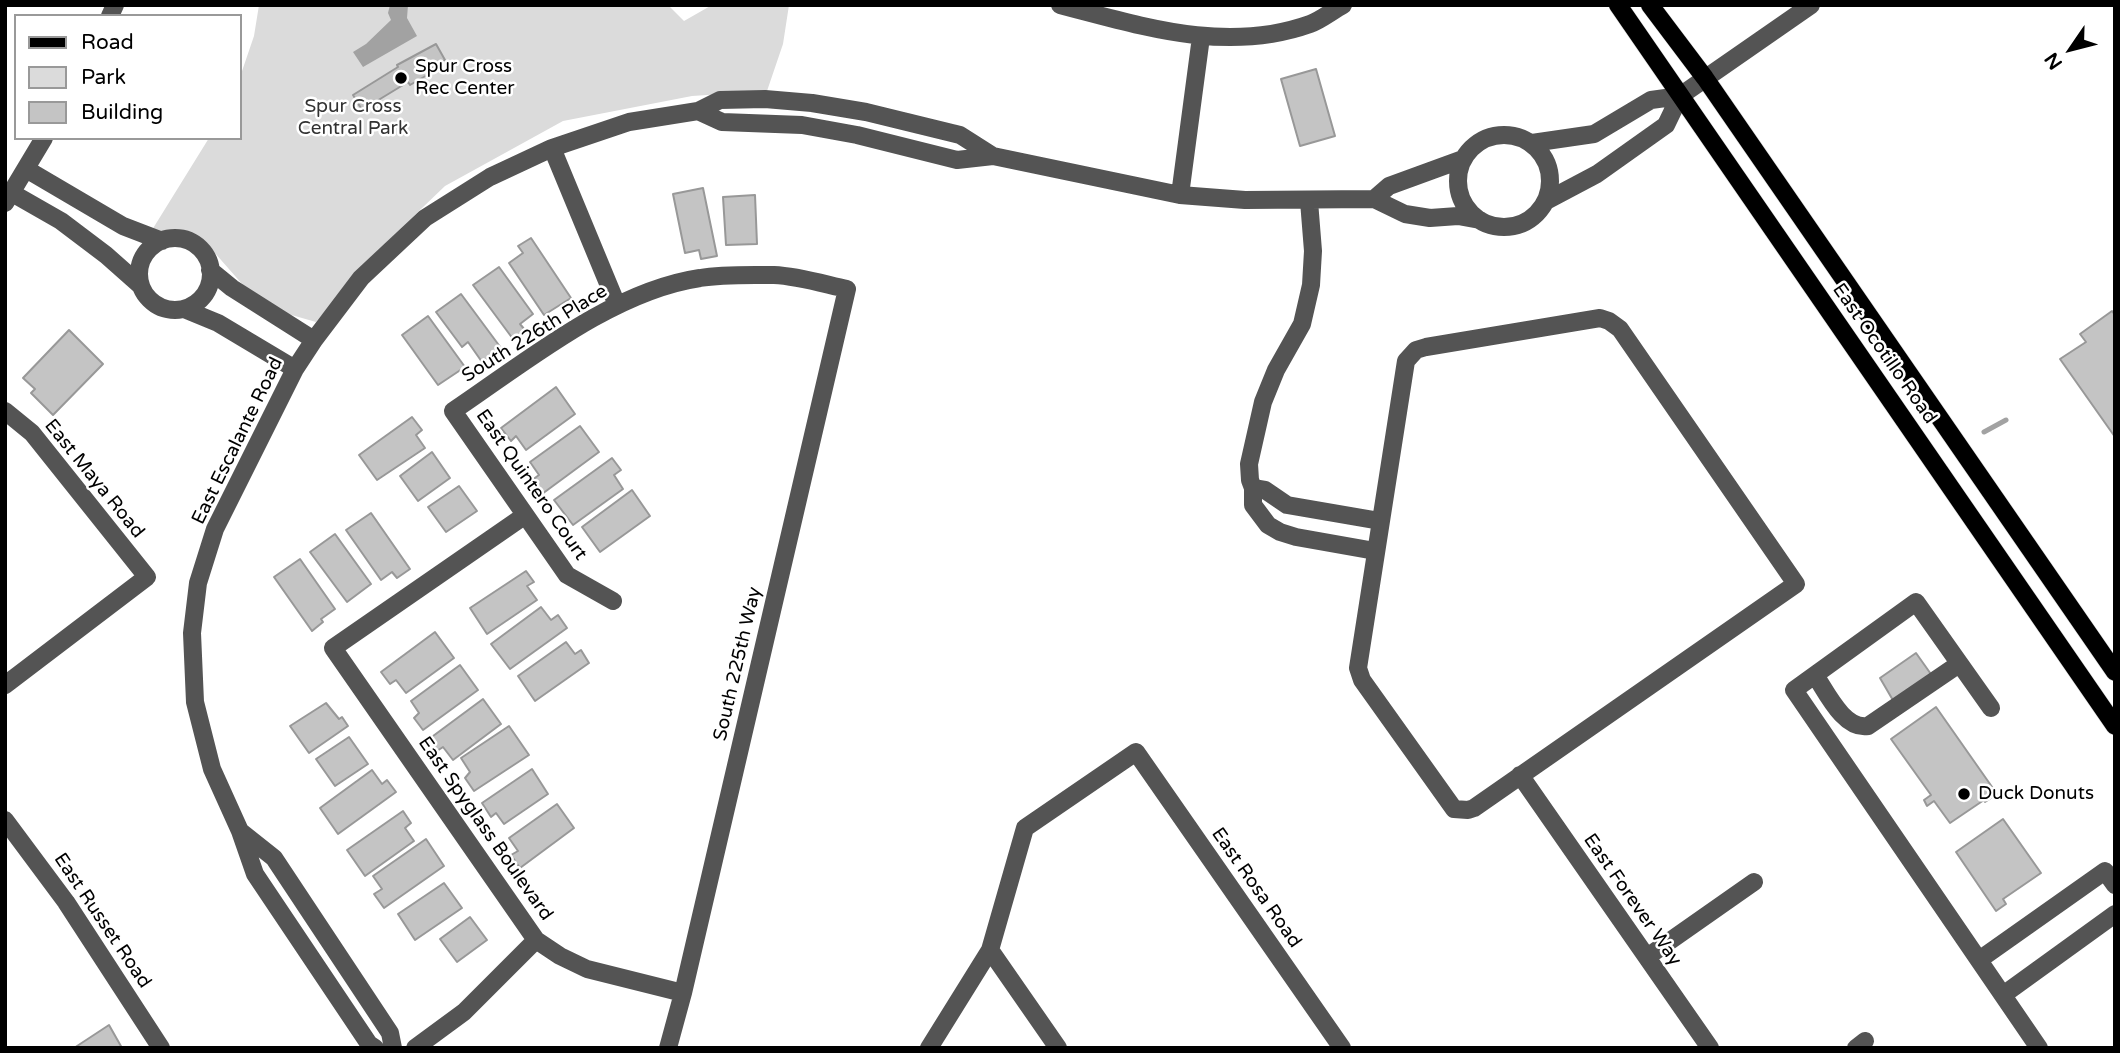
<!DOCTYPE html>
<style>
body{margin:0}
#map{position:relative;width:2120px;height:1053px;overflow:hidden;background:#fff;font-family:"Varela Round",sans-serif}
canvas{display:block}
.frame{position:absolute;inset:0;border:7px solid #000;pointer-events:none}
.legend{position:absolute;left:14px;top:14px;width:228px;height:126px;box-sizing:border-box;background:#fff;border:2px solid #999;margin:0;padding:9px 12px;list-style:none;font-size:21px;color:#000}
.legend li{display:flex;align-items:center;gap:14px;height:35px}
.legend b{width:35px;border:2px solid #999}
.north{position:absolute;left:2036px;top:14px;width:70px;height:70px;-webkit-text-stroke:5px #fff;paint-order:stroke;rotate:235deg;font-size:19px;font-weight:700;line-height:28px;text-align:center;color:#000}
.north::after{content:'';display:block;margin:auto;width:24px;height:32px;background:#000;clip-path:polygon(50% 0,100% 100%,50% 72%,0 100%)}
</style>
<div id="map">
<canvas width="2120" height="1053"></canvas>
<div class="frame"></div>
<ul class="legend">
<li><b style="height:9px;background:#000"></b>Road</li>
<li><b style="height:19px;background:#dbdbdb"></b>Park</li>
<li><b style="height:19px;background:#c4c4c4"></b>Building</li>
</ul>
<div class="north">N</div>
</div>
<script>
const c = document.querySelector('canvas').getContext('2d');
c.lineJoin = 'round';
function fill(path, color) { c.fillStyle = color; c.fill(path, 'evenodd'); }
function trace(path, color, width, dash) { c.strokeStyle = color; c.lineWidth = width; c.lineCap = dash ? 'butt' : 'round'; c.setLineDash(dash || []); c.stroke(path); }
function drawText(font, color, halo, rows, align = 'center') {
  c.font = font + ' "Varela Round",sans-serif'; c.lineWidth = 5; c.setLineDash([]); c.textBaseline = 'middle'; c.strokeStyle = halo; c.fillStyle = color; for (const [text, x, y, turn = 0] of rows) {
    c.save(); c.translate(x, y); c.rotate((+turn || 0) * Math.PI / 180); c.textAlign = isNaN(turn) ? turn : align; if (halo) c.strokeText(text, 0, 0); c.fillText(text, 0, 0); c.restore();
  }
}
const green = new Path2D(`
 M 259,5 L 668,5 L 684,21 L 712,5 L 789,5 L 783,44 L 767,91 L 692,96 L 563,121 L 445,186 L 370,258 L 316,322 L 288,314 L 250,293 L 214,252 L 190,238 L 152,230 L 209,138 L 240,138 L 240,77 L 254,36 Z`);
const water = new Path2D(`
 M 390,5 L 408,5 L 407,18 L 417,36 L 363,67 L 353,52 L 366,44 L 391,20 L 388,13 Z`);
const stream = new Path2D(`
 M 1984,432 L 2006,420`);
const building = new Path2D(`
 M 436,44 L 445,60 L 427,71 L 429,74 L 410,85 L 408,82 L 362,110 L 353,95 L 398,67 L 397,65 Z
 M 1316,69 L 1335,136 L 1300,146 L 1281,79 Z
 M 703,188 L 717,256 L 701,259 L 699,250 L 685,253 L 673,194 Z
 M 755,195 L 757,244 L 726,245 L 723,197 Z
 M 531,238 L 571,298 L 544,315 L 509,263 L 523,253 L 518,246 Z
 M 499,267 L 533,314 L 520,324 L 525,330 L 513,339 L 473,285 Z
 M 461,294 L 501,348 L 482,362 L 468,342 L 462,347 L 436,312 Z
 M 2112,311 L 2115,315 L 2115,437 L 2060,359 L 2086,342 L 2080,334 Z
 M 428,316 L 465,367 L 438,385 L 402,335 Z
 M 69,330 L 103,364 L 53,415 L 31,393 L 35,389 L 23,378 Z
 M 556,387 L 575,414 L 526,450 L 516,436 L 511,441 L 501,428 Z
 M 412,417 L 422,430 L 416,435 L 425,448 L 377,480 L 359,455 Z
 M 580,426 L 599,452 L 542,494 L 532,480 L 539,475 L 530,462 Z
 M 432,452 L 450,478 L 418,501 L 400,476 Z
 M 612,458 L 621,470 L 614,475 L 623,489 L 573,525 L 554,500 Z
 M 459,486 L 477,511 L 446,532 L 428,507 Z
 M 632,490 L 650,516 L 600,552 L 582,527 Z
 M 371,513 L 410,569 L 397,578 L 392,572 L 381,580 L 346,530 Z
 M 335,534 L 371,584 L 347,602 L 310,552 Z
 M 300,559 L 335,609 L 321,619 L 323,622 L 312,631 L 274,577 Z
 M 526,571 L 534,582 L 527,586 L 537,600 L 487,634 L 470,608 Z
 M 541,607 L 551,620 L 558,615 L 567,628 L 510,669 L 491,644 Z
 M 435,632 L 454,658 L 406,693 L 396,680 L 390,684 L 381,672 Z
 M 566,642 L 575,654 L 581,650 L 589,663 L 535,701 L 518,676 Z
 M 1916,653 L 1933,677 L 1894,702 L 1880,678 Z
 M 460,665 L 478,690 L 423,730 L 414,718 L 419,713 L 411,701 Z
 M 483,699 L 501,724 L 453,760 L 443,747 L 437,751 L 429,739 Z
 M 326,703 L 339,719 L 342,717 L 348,726 L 309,753 L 290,726 Z
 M 1936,707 L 1997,794 L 1985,802 L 1984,800 L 1950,823 L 1934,801 L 1927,806 L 1924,800 L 1931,795 L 1891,739 Z
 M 509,726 L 529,755 L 474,791 L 465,778 L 470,772 L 461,758 Z
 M 349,737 L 368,764 L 335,786 L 316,759 Z
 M 532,769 L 548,794 L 504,824 L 496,813 L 491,817 L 482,803 Z
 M 372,770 L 382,784 L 387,780 L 396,792 L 338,834 L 320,808 Z
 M 557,804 L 574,828 L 520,868 L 511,855 L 518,851 L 509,838 Z
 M 403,811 L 411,823 L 405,828 L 414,841 L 365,876 L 347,850 Z
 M 2003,819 L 2041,873 L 2003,899 L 2006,904 L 1996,911 L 1956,852 Z
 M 426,839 L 444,866 L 384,908 L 374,894 L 382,889 L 373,876 Z
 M 444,883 L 462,908 L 415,940 L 398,914 Z
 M 470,917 L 487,940 L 457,962 L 440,939 Z
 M 109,1025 L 122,1048 L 74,1048 Z`);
const minor = new Path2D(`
 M 1060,5 C 1142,26 1226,54 1310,24 C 1321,20 1332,11 1343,5
 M 110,16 L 115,5
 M 698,111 L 722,122 L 802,125 L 857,135 L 957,160 L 993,156 L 1180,195 L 1245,200 L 1374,199 L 1405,214 L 1430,218 L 1458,216 L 1480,220
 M1458 181a46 46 0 1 1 92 0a46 46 0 1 1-92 0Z
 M 1532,143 L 1594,134 L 1651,100 L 1680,96 L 1811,5
 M 552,148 L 617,305
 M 26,169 L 123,226 L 162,241
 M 12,193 L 61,221 L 106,255 L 141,286
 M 1180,195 L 1201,37
 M 1374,199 L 1389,186 L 1463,159
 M 1309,201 L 1313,251 L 1311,285 L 1302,324 L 1276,370 L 1263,402 L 1249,464 L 1250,480 L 1253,488 L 1253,505 L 1268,525 L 1280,532 L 1296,537 L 1375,551
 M 1546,201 L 1597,174 L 1666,125 L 1680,96
 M 5,203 L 44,138
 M139 274a36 36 0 1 1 72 0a36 36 0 1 1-72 0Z
 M 210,270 L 232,288 L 314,340
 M 184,309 L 218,323 L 295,369
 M 1600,318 L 1609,321 L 1620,329 L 1796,584 L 1474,808 L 1468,810 L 1454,809 L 1362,680 L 1358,668 L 1406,361 L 1416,350 L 1426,347 Z
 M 5,411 L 32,433 L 147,577 L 5,685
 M 1253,488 L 1265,490 L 1287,505 L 1380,521
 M 524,516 L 333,648 L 536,940 L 560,956 L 587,969 L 683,993
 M 613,601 L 567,575 L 453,411 C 526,362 612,291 700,278 C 723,274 750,275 774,275 C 798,276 824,284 847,289 L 683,993 L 668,1048
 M 1815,675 C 1827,693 1844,730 1868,726 L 1959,664
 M 1991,708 L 1916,602 L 1794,690 L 2039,1048
 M 1520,775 L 1710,1048
 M 5,820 L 66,902 L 161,1048
 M 240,831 L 274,858 L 390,1033 L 393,1048
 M 990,950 L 1058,1048
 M 1647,957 L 1754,882
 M 1979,960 L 2105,871 L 2115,885
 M 2003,995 L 2115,914
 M 375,1048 L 369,1044 L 255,874 L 240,831 L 212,769 L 195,702 L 192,633 L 198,583 L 215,529 L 295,369 L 314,340 L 361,278 L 425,218 L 490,177 L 552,148 L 629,122 L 698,111 L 720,100 L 765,99 L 812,103 L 866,112 L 960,135 L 993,156
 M 415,1048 L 464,1012 L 536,940
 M 929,1048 L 990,950 L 1025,828 L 1136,752 L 1342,1048
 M 1856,1048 L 1865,1041`);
const major = new Path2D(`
 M 1618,5 L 2115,726
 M 1650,5 L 1705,78 L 2115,672`);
const markers = [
 [401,78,7,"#000"],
 [1964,794,7,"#000"]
];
const poiNames = [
 ["Spur Cross",415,67],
 ["Rec Center",415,89],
 ["Duck Donuts",1978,794]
];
const parkNames = [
 ["Spur Cross",353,107],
 ["Central Park",353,129]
];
const streetNames = [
 ["South 226th Place",535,334,-32],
 ["East Ocotillo Road",1884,354,55],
 ["East Escalante Road",238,441,-64],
 ["East Maya Road",94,479,51],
 ["East Quintero Court",531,485,55],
 ["South 225th Way",738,664,-77],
 ["East Spyglass Boulevard",485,829,55],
 ["East Rosa Road",1256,888,55],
 ["East Forever Way",1632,900,55],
 ["East Russet Road",102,921,56]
];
fill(green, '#dbdbdb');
fill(water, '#a2a2a2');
trace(stream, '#a2a2a2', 5);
fill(building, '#c4c4c4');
trace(building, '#989898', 2);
trace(major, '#dbdbdb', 19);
trace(minor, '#545454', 18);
trace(major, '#000', 18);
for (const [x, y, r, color] of markers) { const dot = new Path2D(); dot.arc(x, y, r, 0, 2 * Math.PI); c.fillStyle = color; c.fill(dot); trace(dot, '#fff', 2.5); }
drawText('19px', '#000', '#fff', poiNames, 'left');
drawText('19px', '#323232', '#fff', parkNames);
drawText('19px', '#000', '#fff', streetNames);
</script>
